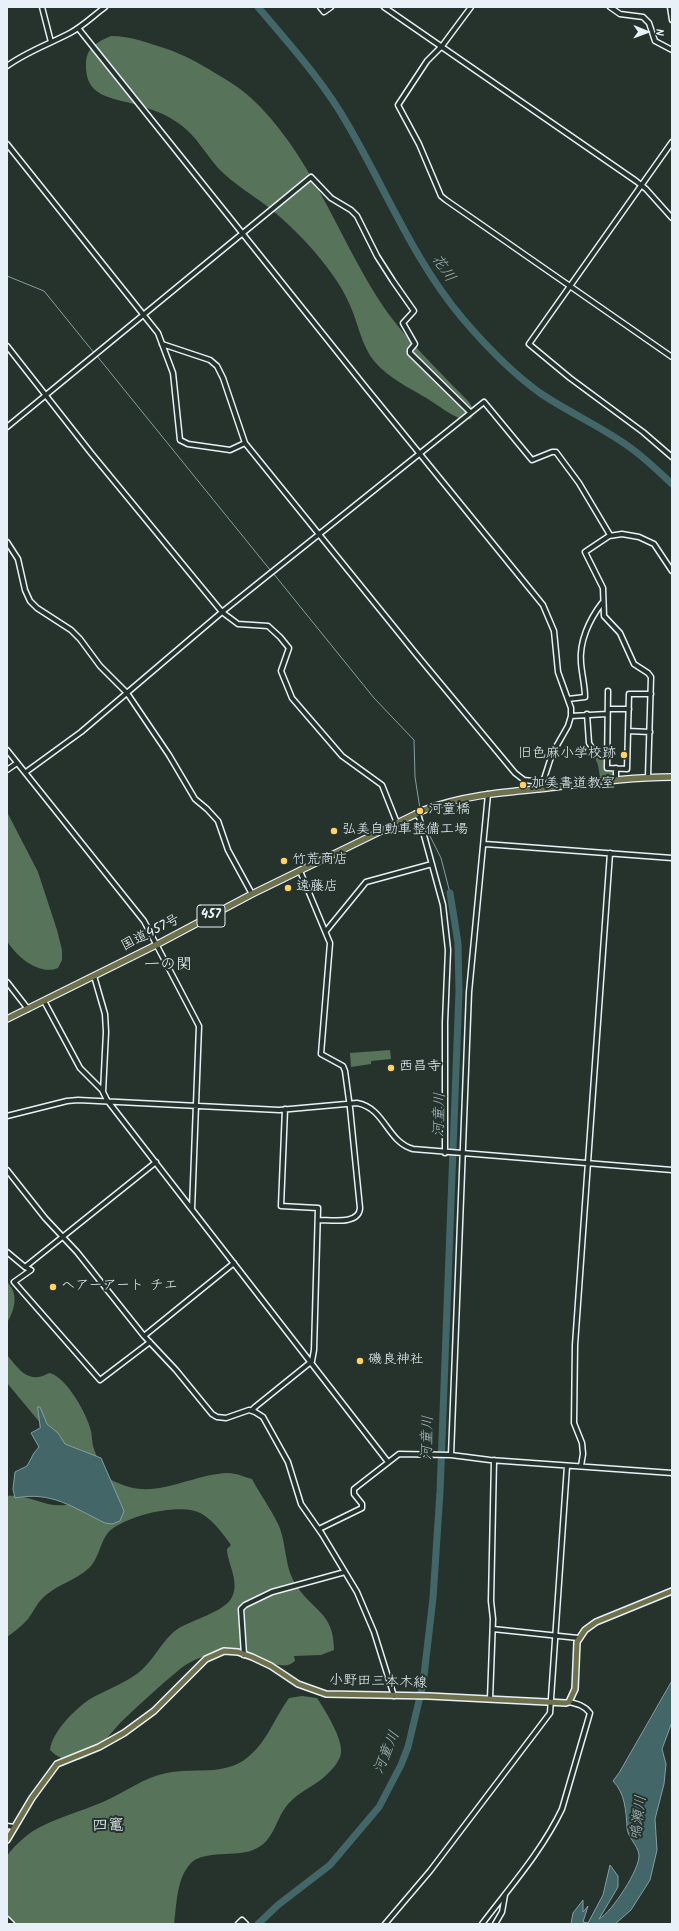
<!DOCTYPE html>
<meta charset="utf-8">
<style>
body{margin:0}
#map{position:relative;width:679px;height:1931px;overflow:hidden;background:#26332d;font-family:Kalam,sans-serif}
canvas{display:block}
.frame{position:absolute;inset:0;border:8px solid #e8f1f8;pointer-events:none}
.north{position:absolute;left:627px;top:12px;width:40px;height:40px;-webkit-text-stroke:3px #26332d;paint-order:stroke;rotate:91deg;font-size:11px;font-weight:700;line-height:16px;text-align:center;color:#e8f1f8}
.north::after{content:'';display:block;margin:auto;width:14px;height:18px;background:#e8f1f8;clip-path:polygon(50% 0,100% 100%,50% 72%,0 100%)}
</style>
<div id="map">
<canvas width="679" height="1931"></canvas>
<div class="frame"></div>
<div class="north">N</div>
</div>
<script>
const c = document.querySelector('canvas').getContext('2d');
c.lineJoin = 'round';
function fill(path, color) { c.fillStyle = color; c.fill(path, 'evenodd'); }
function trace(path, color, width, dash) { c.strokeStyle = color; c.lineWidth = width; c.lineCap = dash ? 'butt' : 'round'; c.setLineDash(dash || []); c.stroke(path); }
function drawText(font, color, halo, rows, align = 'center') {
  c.font = font + ' Kalam,"Klee One",sans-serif'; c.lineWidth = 4; c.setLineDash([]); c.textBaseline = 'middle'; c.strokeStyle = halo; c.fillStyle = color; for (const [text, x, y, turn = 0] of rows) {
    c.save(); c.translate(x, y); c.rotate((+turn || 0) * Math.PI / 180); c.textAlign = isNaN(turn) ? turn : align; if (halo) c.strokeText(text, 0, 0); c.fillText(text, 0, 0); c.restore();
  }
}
const green = new Path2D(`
 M 111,36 C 131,36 148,43 167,49 C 184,55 199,63 215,73 C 227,80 240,88 250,97 C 310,152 336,233 379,300 C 401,335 440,372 469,402 C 473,408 475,413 471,419 C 468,419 465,420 462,419 C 450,415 439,406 428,399 C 410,388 388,378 374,361 C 361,345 358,322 349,303 C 335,271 300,233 273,211 C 255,196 234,185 218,168 C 206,154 196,136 181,125 C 168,115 152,109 137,105 C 111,97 84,98 86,62 C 87,47 99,41 111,36 Z
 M 594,755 L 602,755 L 605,757 L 605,771 L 612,771 L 614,775 L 600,777 L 598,765 Z
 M 7,812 L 38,872 L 57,930 L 62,950 L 62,960 L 58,968 C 39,976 16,956 7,941 Z
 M 390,1050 L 391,1059 L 371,1061 L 371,1064 L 351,1067 L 350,1053 Z
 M 7,1282 C 19,1294 15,1309 7,1323 Z
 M 7,1355 C 15,1364 24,1379 38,1377 C 42,1377 46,1374 50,1373 C 67,1378 87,1414 91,1431 C 92,1436 92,1441 93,1446 C 95,1453 104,1474 110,1479 C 112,1481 116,1482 118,1483 C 155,1501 191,1474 228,1473 C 236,1473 244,1477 252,1479 C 260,1494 271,1509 278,1524 C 287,1543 284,1566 295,1583 C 311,1611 334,1611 334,1650 L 321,1655 L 294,1656 L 295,1661 C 281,1674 262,1655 247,1654 C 224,1651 198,1654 180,1669 C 159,1686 140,1704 121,1722 C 111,1733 99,1749 86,1757 C 73,1764 60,1760 50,1750 C 52,1732 75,1709 90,1699 C 106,1690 123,1684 138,1673 C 154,1661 162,1639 179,1628 C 193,1620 222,1612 231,1599 C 241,1583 227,1563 227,1549 L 231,1545 C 223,1534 214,1521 202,1514 C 181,1502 131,1515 112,1529 C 100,1538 100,1558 89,1568 C 76,1580 59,1584 46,1595 C 38,1601 34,1611 28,1619 C 22,1626 14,1632 7,1637 L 7,1496 C 31,1493 51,1513 75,1502 L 71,1460 L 7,1383 Z
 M 302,1696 L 317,1698 C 325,1710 343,1739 341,1753 C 340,1762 330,1772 323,1778 C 312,1787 299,1792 289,1803 C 275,1818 275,1842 253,1850 C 236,1857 204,1850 191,1863 C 176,1879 177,1904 174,1924 L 7,1924 L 7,1856 C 13,1847 24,1837 33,1831 C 52,1819 82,1811 103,1802 C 124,1793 144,1777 167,1773 C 194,1767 224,1777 248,1757 C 267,1742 275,1717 289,1698 Z`);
const water = new Path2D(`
 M 38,1407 L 40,1407 L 47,1424 L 58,1433 L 65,1444 L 101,1458 L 124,1511 L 120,1521 L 112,1524 L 105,1523 C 72,1507 52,1491 15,1498 L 13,1489 L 15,1472 L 27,1466 L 34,1453 L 39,1447 L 31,1433 L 40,1428 Z
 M 672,1681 L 672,1722 L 662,1749 L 666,1764 L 664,1784 L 655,1819 L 657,1850 L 650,1880 L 631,1910 L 615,1924 L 571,1924 L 573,1913 L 583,1900 L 583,1912 L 588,1906 L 583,1922 L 588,1923 L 603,1895 L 610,1865 L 618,1876 L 618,1887 L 599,1919 C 612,1912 640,1869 639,1855 C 638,1845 627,1837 627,1827 C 626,1811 625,1793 613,1781 L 619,1773 Z`);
const stream = new Path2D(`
 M 7,276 L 44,291 L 95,354
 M 97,356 L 271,571
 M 273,573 L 374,698 L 414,740 L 415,777 L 420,809
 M 421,818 L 441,858 L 450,893`);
const river = new Path2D(`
 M 258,7 C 290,45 323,81 348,125 C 386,190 414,261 463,319 C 486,346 511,372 540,393 C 568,412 600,426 628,446 C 644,457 658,471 672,484
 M 258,1924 L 278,1905 L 330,1865 L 379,1807 L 401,1765 L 408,1747 L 423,1684 L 433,1598 L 440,1492 L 459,991 L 458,943 L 450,893`);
const minor = new Path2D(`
 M 42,7 L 51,42
 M 320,7 L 324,12 L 331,7
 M 384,7 L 636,181 L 646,189 L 672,218
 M 471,7 L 442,46 L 427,61 L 398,105 L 419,144 L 441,196 L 446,200 L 672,357
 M 610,7 L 620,14 L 643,17 L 649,23 L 655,41 L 672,50
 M 670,7 L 672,20
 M 78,28 L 367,389 L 543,605 L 554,631 L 558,672 L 571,708 L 571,716 L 568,726 L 552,754 L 544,779 L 539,789
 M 7,66 C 26,52 49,44 70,33 C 83,26 93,16 105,7
 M 672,142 L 529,344 L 570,378 L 643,432 L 672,457
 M 7,144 L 158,333 L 173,373 L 180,440 L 188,444 L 230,450 L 245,443
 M 162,344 L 210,360 L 217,366 L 223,378 L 245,443 L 416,654 L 515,773 L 524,780 L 541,782
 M 7,346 L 91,453 L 222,612 L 238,624 L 268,626 L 280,637 L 289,648 L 281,671 L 292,698 L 342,756 L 382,785 L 397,823
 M 7,427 L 311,177 L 331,198 L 351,210 L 357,216 L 377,256 L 393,281 L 414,311 L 403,323 L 415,344 L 410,350 L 410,353 L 470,412
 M 7,542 L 18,559 L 25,590 L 30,601 L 37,608 L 71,630 L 80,639 L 100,666 L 127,693 L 169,755 L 195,799 L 207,809 L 218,821 L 228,850 L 252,894
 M 608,691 L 607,768 L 627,769 L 629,694 L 651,694
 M 568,699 L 585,697 C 585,686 582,675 581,663 C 579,642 589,620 602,603
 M 608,709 L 629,709
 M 587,714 L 589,743 L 595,753 L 607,753
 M 571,716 L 607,714
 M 628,731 L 650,732
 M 7,750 L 144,921 L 199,1026 L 192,1209
 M 7,770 L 17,763
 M 26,772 L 81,732 L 222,612 L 484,402 L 532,460 L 552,452 L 556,452 L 579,483 L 610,535
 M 648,777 L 651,677 L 648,673 L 634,664 L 620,633 L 604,616 L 603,588 L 585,552 L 609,536 L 622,534 L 639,537 L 654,544 L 672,571
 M 616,780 L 616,768
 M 415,814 L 419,817 L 443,905 L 448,950 L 445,1022 L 445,1153
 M 485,844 L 672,858
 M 300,871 L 330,943 L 321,1054 L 343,1066 L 345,1071 L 350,1108 L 360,1208 C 359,1225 331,1220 319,1220
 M 326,931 L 366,882 L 432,864
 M 94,976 L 105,1014 L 106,1032 L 103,1092
 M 7,982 L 28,1009
 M 44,1001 L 80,1068 L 102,1090 L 107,1100 L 388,1462
 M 7,1116 L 67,1101 L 78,1100 L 279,1110 L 357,1103 C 385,1108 387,1142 413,1149 L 672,1170
 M 7,1170 L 45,1218 L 77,1252 L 144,1336 L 176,1370 L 212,1414 L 217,1417 L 226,1418 L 249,1410 L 255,1412 L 263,1417 L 288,1462 L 301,1504 L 322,1534 L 357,1592 L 374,1632 L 394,1696
 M 7,1252 L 25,1267 L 31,1270 L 14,1282 L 100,1380 L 150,1342
 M 25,1267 L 156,1162
 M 144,1336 L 234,1263
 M 252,1410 L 255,1407 L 312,1361 L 314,1350 L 318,1208 L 281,1206 L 285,1109
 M 451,1455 L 469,992 L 488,794
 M 581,1466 L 583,1454 L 582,1443 L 574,1423 L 575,1345 L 610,853
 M 319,1529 L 362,1508 L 362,1504 L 354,1494 L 354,1489 L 399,1454 L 451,1455 L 490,1460 L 672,1473
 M 493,1629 L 578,1638
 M 244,1655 L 241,1609 L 245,1605 L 272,1592 L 345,1572
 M 490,1699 L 493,1619 L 491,1601 L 494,1460
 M 7,1826 L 14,1827
 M 7,1919 L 12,1924
 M 238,1924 L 242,1920 L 246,1924
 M 385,1924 L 430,1871 L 550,1713 L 567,1466
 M 482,1924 C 510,1887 542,1851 562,1809 L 590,1713 C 585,1706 578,1704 569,1702
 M 495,1924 L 502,1912 L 505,1895`);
const major = new Path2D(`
 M 7,1840 L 32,1798 L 57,1764 L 99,1747 L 124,1733 L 154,1711 L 206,1659 L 224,1651 L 238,1652 L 252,1657 L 271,1666 L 298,1684 L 326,1694 L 429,1696 L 566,1703 L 569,1702 L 575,1689 L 577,1642 L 585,1630 L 596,1622 L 672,1591`);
const highway = new Path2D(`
 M 7,1019 L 156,945 L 252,894 L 424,810 C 464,795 506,792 547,788 C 589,783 630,777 672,777`);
const markers = [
 [624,755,4,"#ffd166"],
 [523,785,4,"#ffd166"],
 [420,811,4,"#ffd166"],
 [334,831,4,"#ffd166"],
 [284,861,4,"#ffd166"],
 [288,888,4,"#ffd166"],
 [391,1068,4,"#ffd166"],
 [53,1287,4,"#ffd166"],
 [360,1361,4,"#ffd166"]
];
const shields = [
 [211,916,28]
];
const shieldNames = [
 ["457",211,916]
];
const poiNames = [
 ["旧色麻小学校跡",616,755,"right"],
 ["加美書道教室",531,785],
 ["河童橋",428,811],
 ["弘美自動車整備工場",342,831],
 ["竹荒商店",292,861],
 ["遠藤店",296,888],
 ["西昌寺",399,1068],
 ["ヘアーアート チエ",61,1287],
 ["磯良神社",368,1361]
];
const streetNames = [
 ["国道457号",151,934,-27],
 ["小野田三本木線",378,1683,2]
];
const waterNames = [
 ["花川",442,269,56],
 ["河童川",441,1115,-88],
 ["河童川",429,1438,-88],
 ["河童川",388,1753,-67],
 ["鳴瀬川",640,1818,-83]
];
const quarterNames = [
 ["一の関",168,966],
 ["四竃",108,1827]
];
fill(green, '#57735a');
fill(water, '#436769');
trace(water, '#859ea2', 1);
trace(stream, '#859ea2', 1);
trace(river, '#436769', 7);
trace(minor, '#e8f1f8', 7);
trace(major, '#e8f1f8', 8);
trace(highway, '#e8f1f8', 8);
trace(minor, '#26332d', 4);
trace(major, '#6e714b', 5);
trace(highway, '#6e714b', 5.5);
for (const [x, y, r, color] of markers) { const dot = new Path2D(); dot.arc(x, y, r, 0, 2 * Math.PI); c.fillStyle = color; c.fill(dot); trace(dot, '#26332d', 1.5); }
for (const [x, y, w] of shields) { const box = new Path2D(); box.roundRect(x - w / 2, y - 11, w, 22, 3); c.fillStyle = '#26332d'; c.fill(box); trace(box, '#e8f1f8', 1); }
drawText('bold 13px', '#e8f1f8', null, shieldNames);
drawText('14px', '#e8f1f8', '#26332d', poiNames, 'left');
drawText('14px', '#e8f1f8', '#26332d', streetNames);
drawText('italic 15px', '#a6babf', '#26332d', waterNames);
drawText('16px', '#e8f1f8', '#26332d', quarterNames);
</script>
